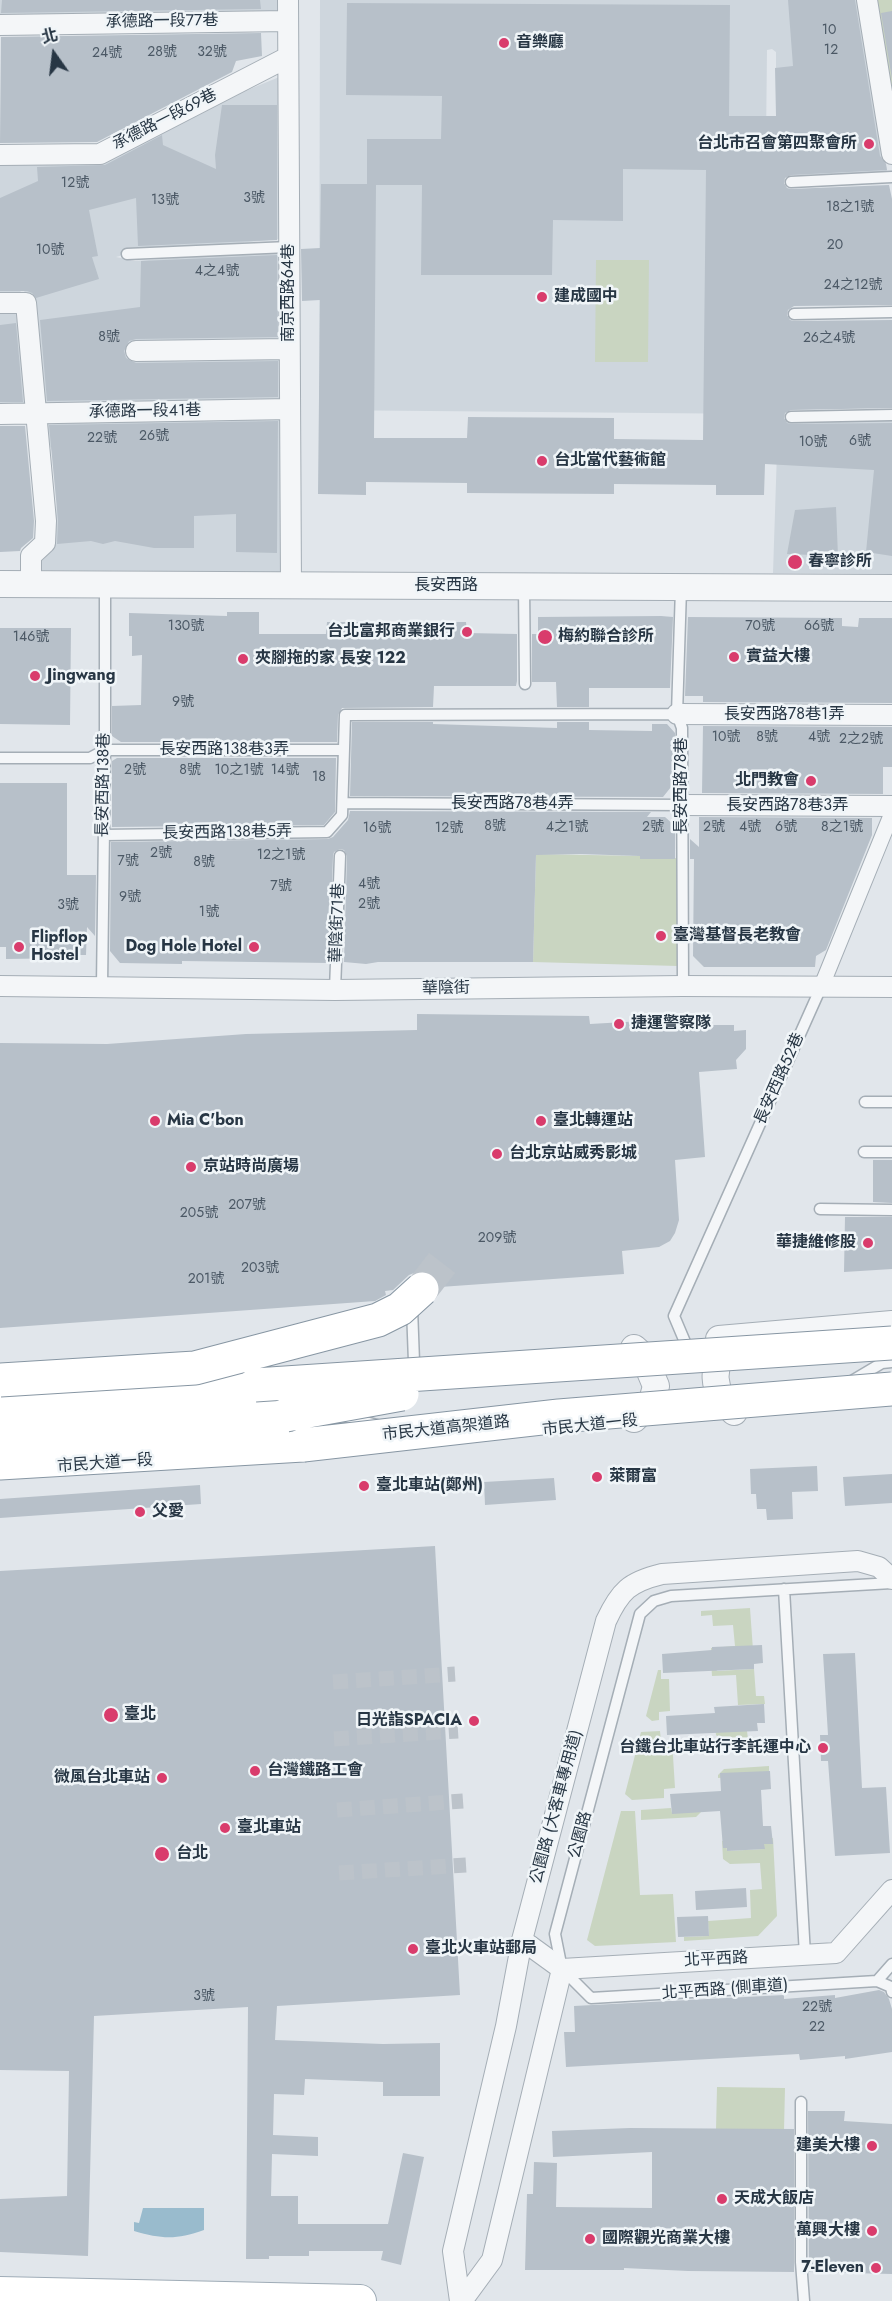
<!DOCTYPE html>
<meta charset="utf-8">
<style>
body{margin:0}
#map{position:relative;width:892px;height:2301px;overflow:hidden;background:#e1e6eb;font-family:Jost,"Noto Sans TC",sans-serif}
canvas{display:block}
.north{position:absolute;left:24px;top:24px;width:60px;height:60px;-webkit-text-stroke:4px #f0f5f8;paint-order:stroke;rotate:346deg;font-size:16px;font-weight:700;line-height:24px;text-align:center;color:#273644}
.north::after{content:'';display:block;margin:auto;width:21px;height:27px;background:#273644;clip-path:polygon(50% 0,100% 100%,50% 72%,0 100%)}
</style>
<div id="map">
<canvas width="892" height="2301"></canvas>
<div class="north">北</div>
</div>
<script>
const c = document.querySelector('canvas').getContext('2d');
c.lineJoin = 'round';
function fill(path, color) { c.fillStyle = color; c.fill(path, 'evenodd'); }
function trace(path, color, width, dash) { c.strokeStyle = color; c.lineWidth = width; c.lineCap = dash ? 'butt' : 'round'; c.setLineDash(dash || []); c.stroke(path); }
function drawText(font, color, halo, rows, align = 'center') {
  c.font = font + ' Jost,"Noto Sans TC",sans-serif'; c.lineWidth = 5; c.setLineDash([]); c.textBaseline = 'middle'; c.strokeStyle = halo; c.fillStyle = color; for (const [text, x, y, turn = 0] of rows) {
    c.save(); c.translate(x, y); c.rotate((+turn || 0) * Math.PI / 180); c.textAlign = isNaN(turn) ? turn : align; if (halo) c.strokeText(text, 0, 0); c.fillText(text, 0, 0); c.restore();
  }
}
const built = new Path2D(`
 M 0,0 L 284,0 L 285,15 L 0,20 Z
 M 320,0 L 862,0 L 887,172 L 776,176 L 776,52 L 772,49 L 767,50 L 763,414 L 319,410 Z
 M 289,73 L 290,238 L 127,254 L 116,257 L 135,261 L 286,250 L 286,402 L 39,408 L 34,308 L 20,284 L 28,405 L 0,409 L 0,160 L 82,158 Z
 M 286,412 L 284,572 L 34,570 L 54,547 L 57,500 L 56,461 L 39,419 Z
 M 892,420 L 892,574 L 773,573 L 778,421 Z`);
const green = new Path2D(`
 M 875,0 L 892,0 L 892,100 Z
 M 596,260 L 649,260 L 648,362 L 595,362 Z
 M 536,854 L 640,856 L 640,859 L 677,858 L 678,966 L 533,962 Z
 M 750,1608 L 753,1650 L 711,1654 L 711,1648 L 735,1646 L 733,1625 L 713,1626 L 712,1615 L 701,1616 L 701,1611 Z
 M 711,1660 L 717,1671 L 754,1669 L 756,1696 L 764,1696 L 765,1704 L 738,1705 L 736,1675 L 712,1676 Z
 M 658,1670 L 661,1670 L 661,1679 L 669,1679 L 670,1711 L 659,1712 L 659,1720 L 652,1721 L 646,1716 Z
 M 715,1723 L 747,1731 L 748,1739 L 722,1741 L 716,1735 Z
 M 660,1731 L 661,1741 L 672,1740 L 675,1788 L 664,1789 L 664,1798 L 632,1800 L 625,1794 L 641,1732 Z
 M 769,1766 L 769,1774 L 718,1778 L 718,1775 L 724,1769 Z
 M 671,1808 L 672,1813 L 702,1811 L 696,1817 L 641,1820 L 641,1810 Z
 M 621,1811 L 635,1811 L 640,1895 L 673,1894 L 676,1942 L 595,1946 L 587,1940 Z
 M 773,1838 L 777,1916 L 758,1936 L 684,1941 L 684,1937 L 709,1936 L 708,1921 L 751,1918 L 750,1890 L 762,1889 L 760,1863 L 730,1864 L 723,1859 L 722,1841 L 726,1841 L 727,1851 L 764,1849 L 764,1839 Z
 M 717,2087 L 785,2088 L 784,2131 L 716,2130 Z`);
const water = new Path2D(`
 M 143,2208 L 204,2208 L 204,2230 C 176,2240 162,2239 134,2231 L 134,2222 L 139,2223 Z`);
const building = new Path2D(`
 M 2,0 L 260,0 L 261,9 L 1,13 Z
 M 788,0 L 855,0 L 880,156 L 886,164 L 887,170 L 791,175 L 785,178 L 784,183 L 787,188 L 791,189 L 889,185 L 892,199 L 892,305 L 794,306 L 788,310 L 787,315 L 790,320 L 794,321 L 892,320 L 892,408 L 791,410 L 785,413 L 784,418 L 787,423 L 791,424 L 892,423 L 892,556 L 866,552 L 874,470 L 765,464 L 764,495 L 716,495 L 716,485 L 614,484 L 614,494 L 467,493 L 467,483 L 366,482 L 366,495 L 318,494 L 320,300 L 302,301 L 301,249 L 320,248 L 321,184 L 367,184 L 367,139 L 441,139 L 442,96 L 346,95 L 347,3 L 730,5 L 729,116 L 776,116 L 775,68 L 793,66 ZM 623,169 L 706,170 L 703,440 L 614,439 L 614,418 L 468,417 L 467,438 L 374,438 L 376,185 L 422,185 L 421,275 L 552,275 L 553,220 L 623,221 Z
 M 892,11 L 892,79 L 881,13 Z
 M 261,33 L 262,56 L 236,61 L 232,72 L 97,142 L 0,143 L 1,37 Z
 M 222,105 L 277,105 L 277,240 L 138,246 L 136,198 L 89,210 L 98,256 L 92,257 L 99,279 L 36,298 L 32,293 L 27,291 L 0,291 L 0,198 L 38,181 L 37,167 L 105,165 L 162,135 L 163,145 L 216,169 L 215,155 Z
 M 277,255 L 278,337 L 136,339 L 129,341 L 124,351 L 126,358 L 136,363 L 278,361 L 278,397 L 47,401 L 40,320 L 140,307 L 141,261 Z
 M 16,323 L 23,402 L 0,402 L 0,325 Z
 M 278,421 L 277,553 L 236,552 L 236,514 L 194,516 L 194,548 L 154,548 L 115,541 L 103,544 L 91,541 L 57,544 L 58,520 L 49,425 Z
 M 0,426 L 25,426 L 34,521 L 33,538 L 21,548 L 20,551 L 0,552 Z
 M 836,507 L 838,556 L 787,554 L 795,510 Z
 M 227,612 L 259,612 L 259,634 L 326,634 L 327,622 L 466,622 L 467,633 L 517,634 L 517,681 L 516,686 L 434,686 L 433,707 L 342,708 L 338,715 L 337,742 L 121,742 L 112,736 L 112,706 L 141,705 L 142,655 L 132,656 L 132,636 L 129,636 L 129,613 L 227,616 Z
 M 661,616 L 673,617 L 670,688 L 589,688 L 589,707 L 557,707 L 556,682 L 532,682 L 532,634 L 538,634 L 538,617 Z
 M 688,617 L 842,618 L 842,626 L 858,627 L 859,618 L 892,618 L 892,703 L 703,702 L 703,696 L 685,696 Z
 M 0,628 L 71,628 L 70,725 L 0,724 Z
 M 352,722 L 433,722 L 433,724 L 557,728 L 557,722 L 589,722 L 589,730 L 652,731 L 652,724 L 667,724 L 675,733 L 675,782 L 663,797 L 350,796 Z
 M 703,726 L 892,727 L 892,767 L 883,767 L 883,794 L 702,793 Z
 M 117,758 L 336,758 L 335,812 L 324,825 L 112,827 L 112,761 Z
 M 0,783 L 67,783 L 67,875 L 96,875 L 95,936 L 87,927 L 86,955 L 74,955 L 74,958 L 6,959 L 6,947 L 0,947 Z
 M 350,811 L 651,812 L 647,817 L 665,817 L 675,826 L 675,859 L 640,859 L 640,856 L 580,854 L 536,855 L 533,962 L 378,962 L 366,964 L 344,962 L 347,856 L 344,850 L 340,849 L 334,852 L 333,856 L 329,963 L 182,961 L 182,964 L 120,963 L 110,951 L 111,842 L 328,839 L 333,837 L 348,820 Z
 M 699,817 L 872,818 L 872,835 L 826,950 L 816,956 L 815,967 L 704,967 L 693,956 L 694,859 L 690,859 L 690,839 L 699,847 Z
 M 417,1014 L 589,1016 L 590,1024 L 642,1021 L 669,1025 L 734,1025 L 734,1031 L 746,1030 L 746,1049 L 736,1060 L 737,1069 L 699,1072 L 705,1157 L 675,1160 L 679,1220 L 675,1233 L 670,1241 L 659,1247 L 622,1251 L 624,1274 L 440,1287 L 435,1276 L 428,1271 L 419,1271 L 409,1275 L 393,1290 L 385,1291 L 386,1295 L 375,1301 L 0,1328 L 0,1043 L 107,1044 L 246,1034 L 417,1030 Z
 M 873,1160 L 892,1160 L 892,1203 L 873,1202 Z
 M 845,1217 L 892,1217 L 892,1269 L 844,1272 Z
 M 817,1466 L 818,1491 L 792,1492 L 793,1519 L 767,1520 L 766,1509 L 757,1509 L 756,1494 L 751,1494 L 750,1469 Z
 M 892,1474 L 892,1503 L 845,1506 L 843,1477 Z
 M 554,1478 L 556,1500 L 485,1505 L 484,1482 Z
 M 200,1485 L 201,1504 L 0,1518 L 0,1499 Z
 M 435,1546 L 460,1995 L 277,2006 L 275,2040 L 383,2044 L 440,2043 L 440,2096 L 383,2096 L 383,2082 L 305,2079 L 304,2095 L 274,2094 L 273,2135 L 318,2137 L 318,2156 L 272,2154 L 271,2196 L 298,2196 L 298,2224 L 388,2224 L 403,2153 L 424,2157 L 401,2265 L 381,2260 L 383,2251 L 309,2251 L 309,2256 L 269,2256 L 269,2259 L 246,2259 L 248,2007 L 94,2016 L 88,2256 L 0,2252 L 0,2199 L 67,2196 L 69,2071 L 0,2070 L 0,1571 Z
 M 762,1645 L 763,1663 L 754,1664 L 754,1669 L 663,1673 L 662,1654 L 712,1650 L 712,1647 Z
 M 855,1653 L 862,1788 L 886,1787 L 890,1853 L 835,1856 L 828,1761 L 821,1761 L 820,1735 L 828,1735 L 823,1654 Z
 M 764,1704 L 765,1723 L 757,1723 L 758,1731 L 667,1735 L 666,1716 L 715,1713 L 714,1707 Z
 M 770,1771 L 771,1789 L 761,1790 L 763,1826 L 771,1826 L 773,1844 L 764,1844 L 765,1849 L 727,1851 L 727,1848 L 723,1848 L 720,1811 L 672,1814 L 670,1794 L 721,1791 L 720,1773 Z
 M 746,1888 L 747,1907 L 696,1910 L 695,1891 Z
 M 708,1916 L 709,1936 L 678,1937 L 677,1917 Z
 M 879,1990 L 884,1992 L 889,1999 L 892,2009 L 892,2052 L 845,2059 L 845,2056 L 800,2060 L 799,2054 L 566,2067 L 564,2032 L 575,2032 L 574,2006 L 784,1995 L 784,1999 L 835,1995 L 835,1998 Z
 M 808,2111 L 845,2111 L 844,2121 L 892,2124 L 892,2274 L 809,2272 Z
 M 630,2128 L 794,2129 L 794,2272 L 688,2271 L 624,2268 L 624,2270 L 525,2270 L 527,2194 L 533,2194 L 534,2162 L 557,2163 L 556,2207 L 652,2208 L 652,2152 L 553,2157 L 552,2131 Z`);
const pedestrianTunnel = new Path2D(`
 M 333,1682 L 455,1674
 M 334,1739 L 458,1731
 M 337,1810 L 463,1801
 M 339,1873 L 466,1865`);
const trunkTunnel = new Path2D(`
 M 422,1289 L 449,1254`);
const service = new Path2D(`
 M 791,182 L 892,177
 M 127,254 L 289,247
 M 794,314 L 892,312
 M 791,417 L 892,415
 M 524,586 L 525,684
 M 681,588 L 677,714 L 682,728 L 683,986
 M 0,758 L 90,758 L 105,750 L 343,750
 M 343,803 L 682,805
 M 104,835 L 327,832 L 342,815 L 345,715 L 677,714
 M 102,986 L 105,750 L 105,584
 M 335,990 L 340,856
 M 865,1102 L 892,1102
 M 864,1152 L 892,1152
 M 820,1209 L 892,1210
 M 412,1308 L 414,1362
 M 685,1342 L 674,1316 L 822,985
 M 850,1382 L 882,1363 L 892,1362
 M 343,1416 L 377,1425
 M 892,1583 L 671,1596 L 654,1601 L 640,1614 L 555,1934 L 562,1969 L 591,1998 L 877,1981 L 892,1964
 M 784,1589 L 805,1955
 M 877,1981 L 891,1987 L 892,1992
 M 801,2102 L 801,2262 L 804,2301`);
const pedestrian = new Path2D(`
 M 822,985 L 892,813`);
const minor = new Path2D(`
 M 288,0 L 291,585
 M 867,0 L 892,154
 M 0,25 L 288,21
 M 0,155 L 100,154 L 288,57
 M 0,303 L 26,303 L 46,521 L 45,543 L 31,556 L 31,584
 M 136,351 L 289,349
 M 0,414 L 290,409
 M 677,714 L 892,715
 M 682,805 L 892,806
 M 0,986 L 335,990 L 683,986 L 892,987
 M 522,1940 L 562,1969 L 836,1953 L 892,1890
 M 460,2301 L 453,2251 L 506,2026 L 522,1940 L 606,1621 C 620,1591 629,1582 662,1574 L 858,1561 L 879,1567 L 892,1579
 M 462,2301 L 492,2260 L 562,1969`);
const tertiary = new Path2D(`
 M 0,584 L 892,588
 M 719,1339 L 892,1324
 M 731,1342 C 709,1366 711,1391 734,1412
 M 634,1348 L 644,1357 L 656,1386 L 652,1401 L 634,1419`);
const primary = new Path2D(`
 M 0,2293 L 360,2301`);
const trunk = new Path2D(`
 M 0,1406 L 255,1385
 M 0,1435 L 286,1415
 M 0,1463 L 303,1445`);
const trunkBridge = new Path2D(`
 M 0,1380 L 195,1368 L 378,1320 L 400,1309 L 422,1289
 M 255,1385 L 892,1343
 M 286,1415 L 402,1394
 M 303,1445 L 559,1416 L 892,1389`);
const markers = [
 [504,43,6,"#d93c6c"],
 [869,144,6,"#d93c6c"],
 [542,297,6,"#d93c6c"],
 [542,461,6,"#d93c6c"],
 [795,562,8,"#d93c6c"],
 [467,632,6,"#d93c6c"],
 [545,637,8,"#d93c6c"],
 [734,657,6,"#d93c6c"],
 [243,659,6,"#d93c6c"],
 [35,676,6,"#d93c6c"],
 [811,781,6,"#d93c6c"],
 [661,936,6,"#d93c6c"],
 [19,947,6,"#d93c6c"],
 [254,947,6,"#d93c6c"],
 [619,1024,6,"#d93c6c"],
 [155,1121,6,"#d93c6c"],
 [541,1121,6,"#d93c6c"],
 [497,1154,6,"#d93c6c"],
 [191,1167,6,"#d93c6c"],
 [868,1243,6,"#d93c6c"],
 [597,1477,6,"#d93c6c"],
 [364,1486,6,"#d93c6c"],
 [140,1512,6,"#d93c6c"],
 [111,1715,8,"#d93c6c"],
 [474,1721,6,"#d93c6c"],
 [823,1748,6,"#d93c6c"],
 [255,1771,6,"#d93c6c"],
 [162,1778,6,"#d93c6c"],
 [225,1828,6,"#d93c6c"],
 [162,1854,8,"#d93c6c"],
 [413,1949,6,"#d93c6c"],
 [872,2146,6,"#d93c6c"],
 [722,2199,6,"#d93c6c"],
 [872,2231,6,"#d93c6c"],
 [590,2239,6,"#d93c6c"],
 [876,2268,6,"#d93c6c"]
];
const numberNames = [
 ["10",829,31],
 ["12",831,51],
 ["28號",162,53],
 ["32號",212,53],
 ["24號",107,54],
 ["12號",75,184],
 ["3號",254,199],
 ["13號",165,201],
 ["18之1號",850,208],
 ["20",835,246],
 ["10號",50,251],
 ["4之4號",217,272],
 ["24之12號",853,286],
 ["8號",109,338],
 ["26之4號",829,339],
 ["26號",154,437],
 ["22號",102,439],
 ["6號",860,442],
 ["10號",813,443],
 ["130號",186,627],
 ["70號",760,627],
 ["66號",819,627],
 ["146號",31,638],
 ["9號",183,703],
 ["10號",726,738],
 ["8號",767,738],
 ["4號",819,738],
 ["2之2號",861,740],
 ["2號",135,771],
 ["8號",190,771],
 ["10之1號",239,771],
 ["14號",285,771],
 ["18",319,778],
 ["8號",495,827],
 ["4之1號",567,828],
 ["2號",653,828],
 ["2號",714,828],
 ["4號",750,828],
 ["6號",786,828],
 ["8之1號",842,828],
 ["16號",377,829],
 ["12號",449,829],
 ["2號",161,854],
 ["12之1號",281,856],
 ["7號",128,862],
 ["8號",204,863],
 ["4號",369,885],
 ["7號",281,887],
 ["9號",130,898],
 ["2號",369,905],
 ["3號",68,906],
 ["1號",209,913],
 ["207號",247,1206],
 ["205號",199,1214],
 ["209號",497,1239],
 ["203號",260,1269],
 ["201號",206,1280],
 ["3號",204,1997],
 ["22號",817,2008],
 ["22",817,2028]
];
const streetNames = [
 ["承德路一段77巷",162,22,-1],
 ["承德路一段69巷",165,120,-27],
 ["南京西路64巷",289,293,-90],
 ["承德路一段41巷",145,412,-1],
 ["長安西路",446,586],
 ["長安西路78巷1弄",784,715],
 ["長安西路138巷3弄",224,750],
 ["長安西路138巷",104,785,-89],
 ["長安西路78巷",682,786,-90],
 ["長安西路78巷4弄",512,804],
 ["長安西路78巷3弄",787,806],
 ["長安西路138巷5弄",227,833,-1],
 ["華陰街71巷",338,923,-88],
 ["華陰街",446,989,-1],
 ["長安西路52巷",780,1079,-66],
 ["市民大道一段",590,1426,-6],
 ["市民大道高架道路",446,1429,-6],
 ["市民大道一段",105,1464,-4],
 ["公園路 (大客車專用道)",557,1807,-75],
 ["公園路",581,1835,-75],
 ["北平西路",716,1960,-3],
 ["北平西路 (側車道)",725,1990,-4]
];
const poiNames = [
 ["音樂廳",516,43],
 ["台北市召會第四聚會所",857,144,"right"],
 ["建成國中",554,297],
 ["台北當代藝術館",554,461],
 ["春寧診所",808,562],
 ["台北富邦商業銀行",455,632,"right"],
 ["梅約聯合診所",558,637],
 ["實益大樓",746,657],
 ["夾腳拖的家 長安 122",255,659],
 ["Jingwang",47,676],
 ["北門教會",799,781,"right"],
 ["臺灣基督長老教會",673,936],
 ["Flipflop",31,938],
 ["Hostel",31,956],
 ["Dog Hole Hotel",242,947,"right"],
 ["捷運警察隊",631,1024],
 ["Mia C'bon",167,1121],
 ["臺北轉運站",553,1121],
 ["台北京站威秀影城",509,1154],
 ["京站時尚廣場",203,1167],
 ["華捷維修股",856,1243,"right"],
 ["萊爾富",609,1477],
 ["臺北車站(鄭州)",376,1486],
 ["父愛",152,1512],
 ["臺北",124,1715],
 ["日光詣SPACIA",462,1721,"right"],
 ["台鐵台北車站行李託運中心",811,1748,"right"],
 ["台灣鐵路工會",267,1771],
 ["微風台北車站",150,1778,"right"],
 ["臺北車站",237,1828],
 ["台北",176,1854],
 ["臺北火車站郵局",425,1949],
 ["建美大樓",860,2146,"right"],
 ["天成大飯店",734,2199],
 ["萬興大樓",860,2231,"right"],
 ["國際觀光商業大樓",602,2239],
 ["7-Eleven",864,2268,"right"]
];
fill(built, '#ced6dd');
fill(green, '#c9d5c1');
fill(water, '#99bbcd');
fill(building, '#b7c0c9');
trace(pedestrianTunnel, '#bcc3ca', 15, [15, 8]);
trace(trunkTunnel, '#bcc3ca', 33, [33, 16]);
trace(service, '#a5aeb6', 13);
trace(pedestrian, '#a5aeb6', 17);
trace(minor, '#a5aeb6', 22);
trace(tertiary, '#a5aeb6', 28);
trace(primary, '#9facb7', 34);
trace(trunk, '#8796a3', 35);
trace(service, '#f4f6f8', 10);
trace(pedestrian, '#f4f6f8', 15);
trace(minor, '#f4f6f8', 20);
trace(tertiary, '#f4f6f8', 26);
trace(primary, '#fff', 32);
trace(trunk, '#fff', 33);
trace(trunkBridge, '#8796a3', 35, []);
trace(trunkBridge, '#fff', 33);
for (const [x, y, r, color] of markers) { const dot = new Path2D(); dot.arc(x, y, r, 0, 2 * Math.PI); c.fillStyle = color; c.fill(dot); trace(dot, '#f0f5f8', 2); }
drawText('14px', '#4b5865', null, numberNames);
drawText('16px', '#273644', '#f0f5f8', streetNames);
drawText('bold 16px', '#273644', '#f0f5f8', poiNames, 'left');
</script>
